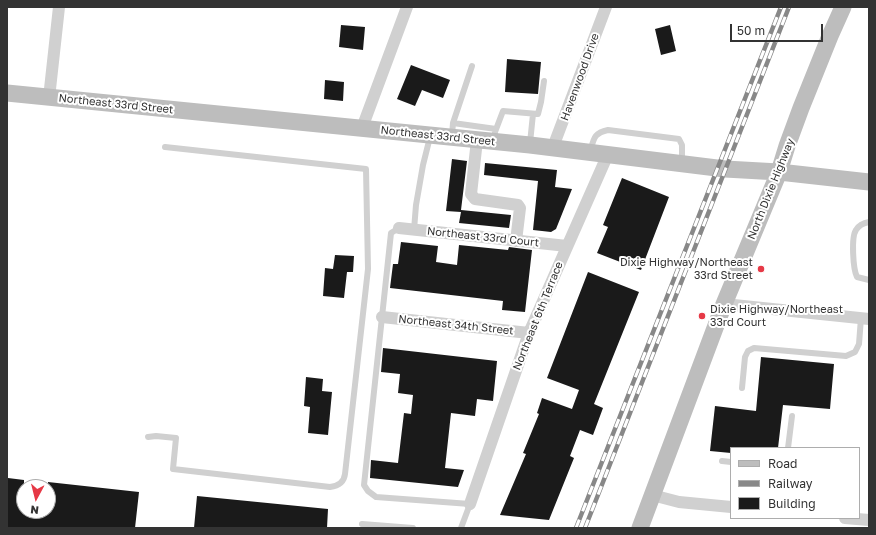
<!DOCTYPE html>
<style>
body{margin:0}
#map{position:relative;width:876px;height:535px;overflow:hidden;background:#fff;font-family:"Golos Text",sans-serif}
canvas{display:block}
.frame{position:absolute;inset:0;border:8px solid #333;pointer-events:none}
.legend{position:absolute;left:730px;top:447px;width:130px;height:72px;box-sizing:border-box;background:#fff;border:1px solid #adadad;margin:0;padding:5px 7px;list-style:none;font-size:12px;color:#333}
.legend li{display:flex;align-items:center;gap:8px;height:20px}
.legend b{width:20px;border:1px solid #adadad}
.north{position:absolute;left:16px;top:479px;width:40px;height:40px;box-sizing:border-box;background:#fff;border:1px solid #adadad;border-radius:50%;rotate:187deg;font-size:11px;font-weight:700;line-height:16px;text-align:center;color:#333}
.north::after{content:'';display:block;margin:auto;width:14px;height:18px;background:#e63946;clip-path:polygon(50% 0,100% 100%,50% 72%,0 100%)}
.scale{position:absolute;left:730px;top:24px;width:93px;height:18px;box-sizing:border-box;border:2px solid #333;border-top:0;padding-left:5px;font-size:12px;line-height:14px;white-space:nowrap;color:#333;-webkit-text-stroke:3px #fff;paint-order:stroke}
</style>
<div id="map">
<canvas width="876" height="535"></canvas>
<div class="frame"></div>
<ul class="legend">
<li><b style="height:5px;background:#bdbdbd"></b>Road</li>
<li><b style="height:5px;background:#888"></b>Railway</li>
<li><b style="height:11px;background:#1a1a1a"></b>Building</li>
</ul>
<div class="north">N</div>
<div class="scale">50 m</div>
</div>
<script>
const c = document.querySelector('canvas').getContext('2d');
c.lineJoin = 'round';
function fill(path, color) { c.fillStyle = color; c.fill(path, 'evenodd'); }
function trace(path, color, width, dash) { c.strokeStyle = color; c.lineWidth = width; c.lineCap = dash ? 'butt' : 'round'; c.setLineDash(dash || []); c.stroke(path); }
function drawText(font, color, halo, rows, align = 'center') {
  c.font = font + ' "Golos Text",sans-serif'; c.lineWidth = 4; c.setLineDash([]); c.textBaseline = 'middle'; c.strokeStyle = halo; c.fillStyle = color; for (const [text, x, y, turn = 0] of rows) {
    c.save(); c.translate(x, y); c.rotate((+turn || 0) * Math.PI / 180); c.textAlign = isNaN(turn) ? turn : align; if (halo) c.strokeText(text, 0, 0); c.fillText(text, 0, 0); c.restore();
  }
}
const building = new Path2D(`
 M 341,25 L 365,27 L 363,50 L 339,47 Z
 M 670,25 L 676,51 L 661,55 L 655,29 Z
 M 507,59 L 541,62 L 538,94 L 505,92 Z
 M 411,65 L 450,80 L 443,98 L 422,90 L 415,106 L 397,99 Z
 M 325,80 L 344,82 L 343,101 L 324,99 Z
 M 452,159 L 467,161 L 461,210 L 511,215 L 509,228 L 459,223 L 461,212 L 446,211 Z
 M 485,163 L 557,170 L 555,187 L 572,189 L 556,229 L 551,232 L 533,230 L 538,181 L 484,175 Z
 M 622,178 L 669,197 L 641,270 L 597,253 L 608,227 L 603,225 Z
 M 401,242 L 438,246 L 436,262 L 457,265 L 459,245 L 508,250 L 509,247 L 532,250 L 525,312 L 502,310 L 503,301 L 390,288 L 393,264 L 398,264 Z
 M 335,255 L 354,256 L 353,272 L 347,272 L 344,298 L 323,296 L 325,268 L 333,269 Z
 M 588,272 L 639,292 L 594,404 L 603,408 L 593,435 L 580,430 L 570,456 L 574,458 L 549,520 L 500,515 L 526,454 L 523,453 L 539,414 L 537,413 L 542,398 L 572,409 L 579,390 L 547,378 Z
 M 383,348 L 497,361 L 493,401 L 477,399 L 475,416 L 451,413 L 445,468 L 464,470 L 458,487 L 370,478 L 371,460 L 398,463 L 404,413 L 411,414 L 413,395 L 398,393 L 400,374 L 381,372 Z
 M 761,357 L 834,364 L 830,409 L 783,405 L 778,448 L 731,448 L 731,453 L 710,451 L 715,406 L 756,411 Z
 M 306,377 L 323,379 L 322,391 L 332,392 L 328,435 L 308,433 L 310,407 L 304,406 Z
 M 8,478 L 24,480 L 24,511 L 48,511 L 48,482 L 139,492 L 135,528 L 7,528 Z
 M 197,496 L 328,509 L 327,528 L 194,528 Z`);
const lane = new Path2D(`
 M 453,123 L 472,66
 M 452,135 L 453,123 L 496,129
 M 494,140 L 495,132 L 503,111 L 538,114 L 541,102 L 544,81
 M 530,143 L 533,114
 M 590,152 C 594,138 594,133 608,130 L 679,139 L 682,145 L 682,162
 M 869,222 C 863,223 859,225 856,230 C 851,237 853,269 857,277 L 869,280
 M 399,228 L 391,233 L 364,485 L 368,491 L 376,497 L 470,504 L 461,528
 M 414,230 L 416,205 L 423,165 L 430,137
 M 742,388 L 745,357 L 748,351 L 754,348 L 846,356 L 855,352 L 859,344 L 861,318
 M 148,437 L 156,436 L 176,438 L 173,469 L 330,487 C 338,486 344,483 345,474 L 368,269 L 366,169 L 165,147
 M 788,448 L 792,416
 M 722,461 L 731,462
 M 362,524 L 413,528`);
const street = new Path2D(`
 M 49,98 L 59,7
 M 362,128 L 407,7
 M 477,140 L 471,194 L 475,199 L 518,205 L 520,208 L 516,241
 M 553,147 L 606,7
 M 399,228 L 567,246
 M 724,304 L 869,319
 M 382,317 L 529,333
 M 652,495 L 679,502 L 731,507
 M 470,504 L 529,333 L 608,154
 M 845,518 L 869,520`);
const secondary = new Path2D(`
 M 7,93 L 530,145 L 725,169 L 779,172 L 869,182
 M 640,528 L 724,304 L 779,172 L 787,146 L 801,108 L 830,36 L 843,7`);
const rail = new Path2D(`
 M 576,528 L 781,7
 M 585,528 L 789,7`);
const markers = [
 [761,269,4,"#e63946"],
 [702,316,4,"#e63946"]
];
const streetNames = [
 ["Havenwood Drive",580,77,-70],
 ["Northeast 33rd Street",116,104,6],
 ["Northeast 33rd Street",438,136,6],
 ["North Dixie Highway",771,189,-68],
 ["Northeast 33rd Court",483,237,6],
 ["Northeast 6th Terrace",538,316,-68],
 ["Northeast 34th Street",456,325,6]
];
const poiNames = [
 ["Dixie Highway/Northeast",753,263],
 ["33rd Street",753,276],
 ["Dixie Highway/Northeast",710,310,"left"],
 ["33rd Court",710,323,"left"]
];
fill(building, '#1a1a1a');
trace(lane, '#d0d0d0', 6);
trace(street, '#d0d0d0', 12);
trace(secondary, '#bdbdbd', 17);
trace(rail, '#888', 4.5);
trace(rail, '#fff', 3, [9]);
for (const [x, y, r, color] of markers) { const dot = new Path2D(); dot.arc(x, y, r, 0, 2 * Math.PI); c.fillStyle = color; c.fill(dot); trace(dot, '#fff', 1.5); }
drawText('11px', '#333', '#fff', streetNames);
drawText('11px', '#333', '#fff', poiNames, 'right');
</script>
